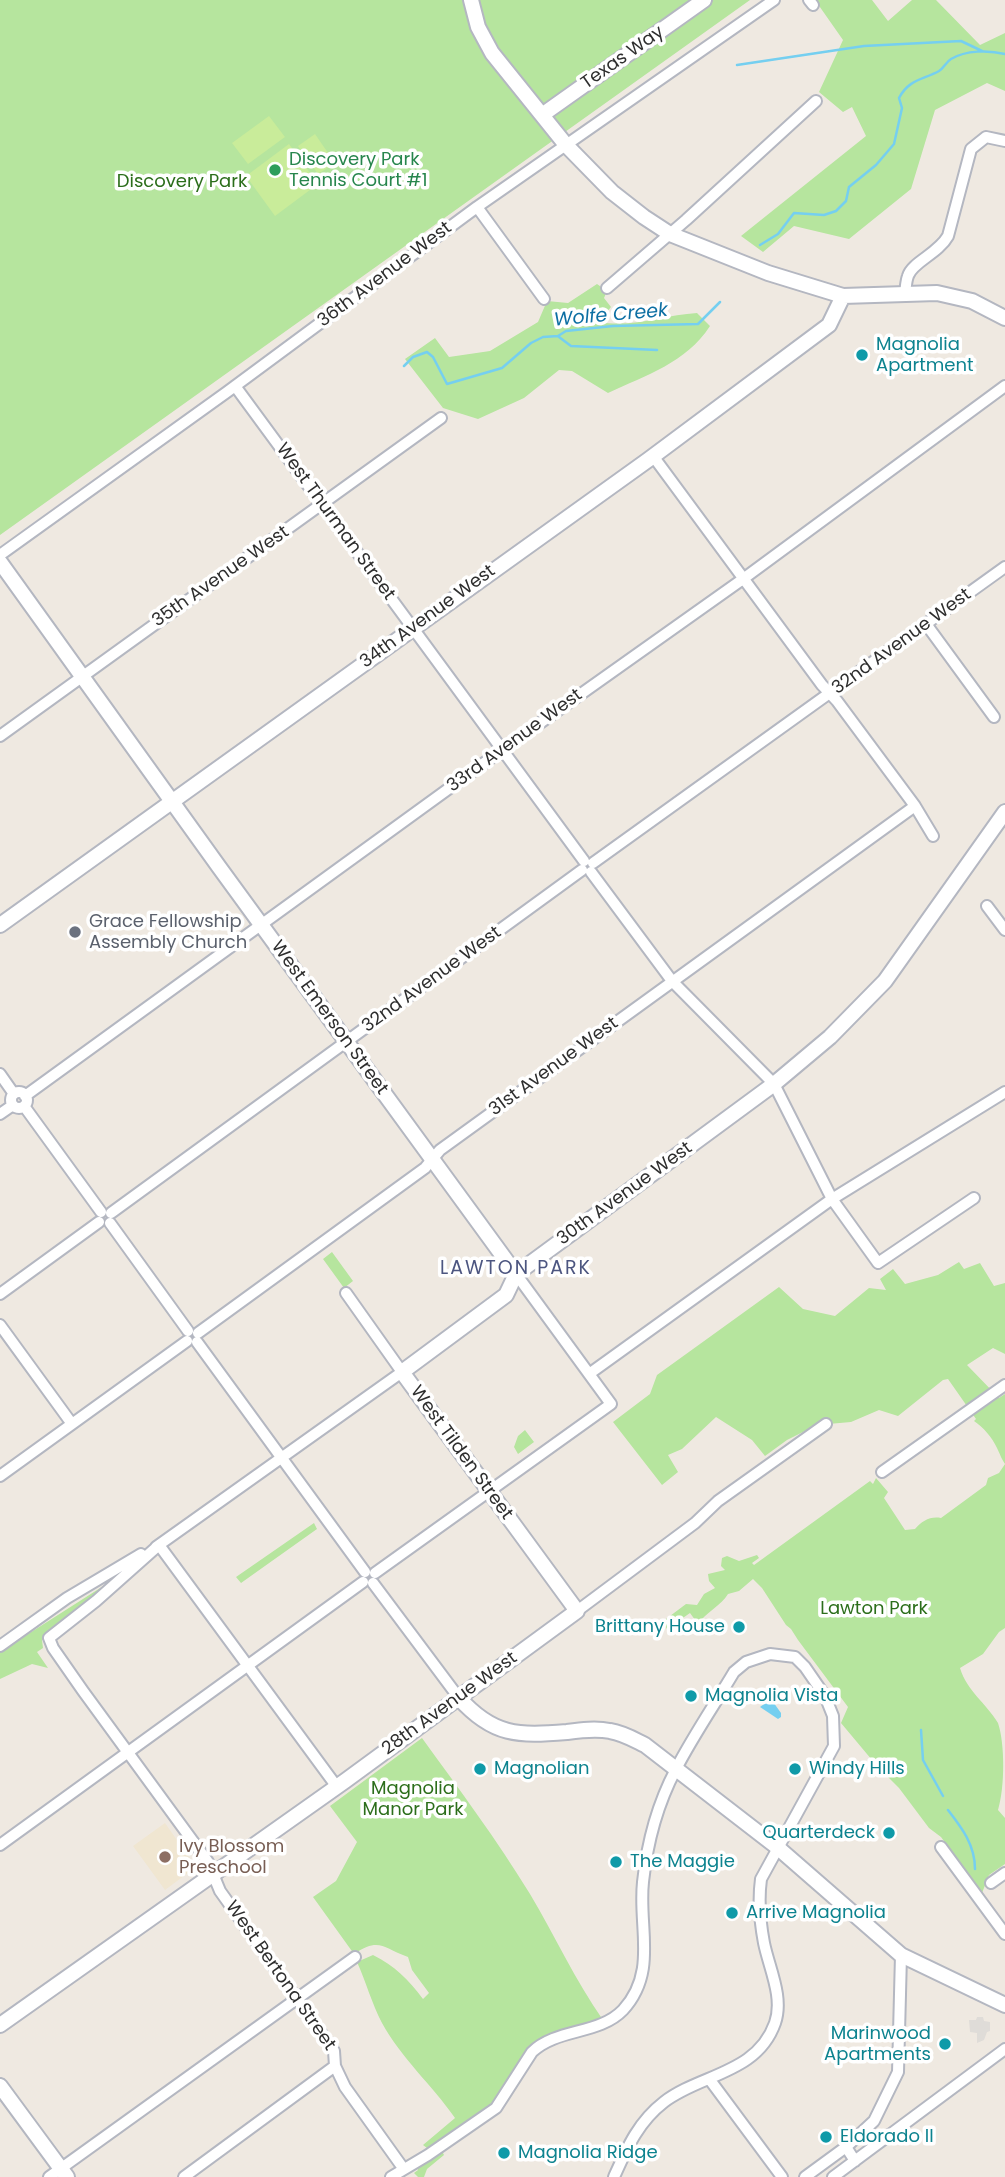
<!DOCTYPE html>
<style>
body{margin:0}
canvas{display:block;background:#efe9e1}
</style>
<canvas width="1005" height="2177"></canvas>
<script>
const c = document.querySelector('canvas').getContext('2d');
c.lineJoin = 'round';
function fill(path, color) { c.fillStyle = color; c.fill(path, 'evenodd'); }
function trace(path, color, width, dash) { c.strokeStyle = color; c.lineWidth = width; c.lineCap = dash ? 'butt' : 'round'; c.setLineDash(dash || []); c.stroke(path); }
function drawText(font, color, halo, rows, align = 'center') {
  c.font = font + ' Poppins,sans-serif'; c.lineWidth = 7; c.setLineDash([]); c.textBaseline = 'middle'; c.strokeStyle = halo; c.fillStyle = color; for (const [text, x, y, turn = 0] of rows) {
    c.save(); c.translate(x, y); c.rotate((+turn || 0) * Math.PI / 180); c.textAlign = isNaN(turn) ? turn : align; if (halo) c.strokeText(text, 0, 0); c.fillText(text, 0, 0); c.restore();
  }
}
const education = new Path2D(`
 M 165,1823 L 196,1867 L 165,1890 L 133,1846 Z`);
const green = new Path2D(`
 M 0,0 L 750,0 L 0,535 Z
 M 815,0 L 872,0 L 888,21 L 912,0 L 936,0 L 980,45 L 1005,33 L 1005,91 L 987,83 L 935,110 L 911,189 L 849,239 L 794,226 L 763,252 L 741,236 L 866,136 L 852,107 L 843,112 L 819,92 L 843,40 Z
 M 597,284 L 607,291 L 604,298 L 611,307 L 599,322 C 633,328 664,315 697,313 L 710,326 C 686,363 646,375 608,393 L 572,371 L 559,370 L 524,398 L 478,419 L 443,408 L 405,359 L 435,338 L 449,357 L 490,351 L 538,322 L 547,301 L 568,303 Z
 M 332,1252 L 353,1281 L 344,1288 L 323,1259 Z
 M 959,1262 L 964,1269 L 980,1263 L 994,1286 L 1005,1283 L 1005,1354 L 993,1348 L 967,1365 L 999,1398 L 1005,1394 L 1005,1628 L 999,1632 L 983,1654 L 960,1668 C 967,1691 986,1703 998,1723 C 1005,1744 1005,1787 998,1810 L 1005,1818 L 1005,1864 L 989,1875 L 982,1893 L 964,1873 L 962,1866 L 941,1837 L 929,1828 L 899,1788 L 877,1766 L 841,1723 L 848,1707 L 798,1640 L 791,1629 L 786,1625 L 762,1588 L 753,1579 L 739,1591 L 728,1594 C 721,1606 706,1612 698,1624 L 690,1613 L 667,1629 L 662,1622 L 686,1604 L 697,1605 L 704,1594 L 715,1588 L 709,1581 L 708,1574 L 725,1570 L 721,1566 L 722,1558 L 727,1556 L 739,1561 L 757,1555 L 759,1558 L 752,1563 L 754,1565 L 870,1481 L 873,1484 L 876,1478 L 888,1492 L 884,1498 L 905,1530 L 915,1529 C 922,1521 930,1516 941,1518 L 986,1485 L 988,1478 L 999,1473 L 1005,1464 C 1001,1458 1000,1454 997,1448 C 992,1437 983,1427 974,1421 L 976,1419 L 948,1379 L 943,1380 L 898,1416 L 879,1410 L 851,1422 L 817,1425 L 787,1440 L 765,1456 L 752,1440 L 716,1417 L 682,1449 L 668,1455 L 678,1472 L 662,1485 L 613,1422 L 650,1394 L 657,1375 L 779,1287 L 803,1309 L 835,1316 L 869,1288 L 886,1290 L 880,1279 L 893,1269 L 905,1284 L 938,1275 Z
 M 525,1430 L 534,1442 L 518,1454 L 514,1447 L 518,1436 Z
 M 314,1523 L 317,1529 L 241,1583 L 236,1577 Z
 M 108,1583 L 85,1605 L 42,1640 L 43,1648 L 37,1652 L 48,1668 L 32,1664 L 0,1679 L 0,1652 Z
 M 422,1738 C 459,1789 497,1840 530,1894 C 555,1936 575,1980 603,2020 L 551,2042 L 534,2054 L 491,2113 L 448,2141 L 427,2148 L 423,2145 L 455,2118 C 433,2086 401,2058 382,2023 C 372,2004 366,1982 357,1962 L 373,1955 C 395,1966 408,1979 423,1999 L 429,1993 L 412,1970 L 408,1957 C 382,1948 380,1937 354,1954 L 313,1897 L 336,1881 L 357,1842 L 330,1806 Z
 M 442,2151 L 444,2155 L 427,2169 L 424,2177 L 418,2177 L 414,2173 L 418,2170 L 417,2168 Z`);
const pitch = new Path2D(`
 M 269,116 L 285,137 L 248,164 L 232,143 Z
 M 315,134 L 335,163 L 318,174 L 298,146 Z
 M 289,144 L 318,184 L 275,216 L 246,176 Z`);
const plaza = new Path2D(`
 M 977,2017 L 983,2017 L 984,2021 L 990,2022 L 990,2031 L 987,2032 L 984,2040 L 977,2043 L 977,2033 L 970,2032 L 969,2020 L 976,2020 Z`);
const water = new Path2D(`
 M 771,1699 L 781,1713 L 781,1717 L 778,1719 L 760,1707 Z`);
const stream = new Path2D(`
 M 737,65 L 864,46 L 961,41 L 982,51
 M 760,245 L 778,234 L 794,213 L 824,215 L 836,211 L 846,201 L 849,187 L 876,165 L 894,144 L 902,108 L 899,98 C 909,79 923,80 939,71 C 944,68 946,62 951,59 C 966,50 989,50 1005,54
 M 559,337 L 571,346 L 657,350
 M 404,366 L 413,357 L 427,352 L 433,357 L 447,384 L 502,368 L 531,343 L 543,337 L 558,336 L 566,331 L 613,326 L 698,324 L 720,302
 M 921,1730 L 923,1760 L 943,1796
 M 948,1810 C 962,1828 975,1845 975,1869`);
const street = new Path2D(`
 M 809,0 L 813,5
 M 477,207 L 544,299
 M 607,288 L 686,220 L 816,101
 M 905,293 C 906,287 906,281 908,276 C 912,262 938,254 948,236 L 971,149 L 986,137 L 1005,141
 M 235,386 L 584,861
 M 653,456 L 822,685 L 837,701 L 915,806 L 933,836
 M 0,555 L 227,392 L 477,207 L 774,0
 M 926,624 L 994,717
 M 0,736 L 441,418
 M 593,863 L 1005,567
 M 591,872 L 672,981 L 774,1084 L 832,1199 L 878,1263 L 974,1198
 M 987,906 L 1005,930
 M 0,1074 L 14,1094
 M11 1100a8 8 0 1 1 16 0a8 8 0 1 1-16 0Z
 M 25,1096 L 502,750 L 743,579 L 1005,386
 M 24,1106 L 101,1212
 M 0,1114 L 13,1105
 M 111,1213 L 582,870
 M 110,1223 L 188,1331
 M 0,1294 L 99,1222
 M 0,1325 L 72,1424
 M 198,1333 L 425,1168 L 440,1150 L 915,806
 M 197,1342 L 365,1572
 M 589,1374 L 832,1199 L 1005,1092
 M 882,1472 L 1005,1385
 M 0,1476 L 187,1341
 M 156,1547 L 402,1372 L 346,1293
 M 375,1573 L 611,1404 L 516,1274
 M 373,1583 L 459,1698
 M 577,1611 L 695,1523 L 718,1501 L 826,1424
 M 0,1646 L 67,1598 L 141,1554
 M 337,1787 L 159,1545 L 96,1601 L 49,1638 L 53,1648 L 83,1691 L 208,1862 L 220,1891 L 334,2051 L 335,2066 L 345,2087 L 403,2168
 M 0,1845 L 363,1582
 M 941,1847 L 1005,1934
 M 991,1883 L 1005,1873
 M 710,2080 L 782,2177
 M 855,2161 L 846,2147 L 874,2121 L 898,2072 L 901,1955
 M 49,2177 L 355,1957
 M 184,2177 L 335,2066
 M 391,2177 L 428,2155 L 496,2108 L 532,2052 C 557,2028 599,2035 623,2010 C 658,1972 638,1927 643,1882 C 647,1844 658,1803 676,1769 C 693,1736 715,1704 734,1672 L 746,1662 L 770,1654 L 795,1657 L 805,1667 L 825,1696 L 833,1716 L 834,1746 L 761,1879 C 758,1901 760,1922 764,1943 C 769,1968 784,1997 775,2023 C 757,2074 700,2074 664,2102 C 638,2122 627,2148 614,2177
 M 805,2177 L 846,2147
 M 833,2177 L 1005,2049`);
const secondary = new Path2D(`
 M 471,0 L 478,27 L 492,53 L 566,145 L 612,192 L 644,217 L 670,234 L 768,273 L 843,296 L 937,293 L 972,301 L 1005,318
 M 542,115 L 704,0
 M 0,562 L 219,867 L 516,1274
 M 0,925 L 648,460 L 829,325 L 843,296
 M 459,1698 C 493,1736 518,1736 567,1732 C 581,1730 596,1728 610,1731 C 623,1733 633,1739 645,1745 L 777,1847 L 901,1955 L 1005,2005
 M 0,2025 L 345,1781 L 577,1611 L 402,1372 L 506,1295 L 516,1274 L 774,1084 L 830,1037 L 885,981 L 1005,812
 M 0,2086 L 67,2177`);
const markers = [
 [275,170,7,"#2e9e5b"],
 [862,355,7,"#0f9aa8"],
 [75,932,7,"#6b7280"],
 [739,1627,7,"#0f9aa8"],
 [691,1696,7,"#0f9aa8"],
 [480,1769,7,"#0f9aa8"],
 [795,1769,7,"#0f9aa8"],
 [889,1833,7,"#0f9aa8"],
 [165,1857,7,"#8d6e63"],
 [616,1862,7,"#0f9aa8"],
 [732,1913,7,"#0f9aa8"],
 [945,2044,7,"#0f9aa8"],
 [826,2137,7,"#0f9aa8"],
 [504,2153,7,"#0f9aa8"]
];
const streetNames = [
 ["Texas Way",623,58,-35],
 ["36th Avenue West",385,275,-37],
 ["West Thurman Street",335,522,54],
 ["35th Avenue West",221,577,-35],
 ["34th Avenue West",428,617,-36],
 ["32nd Avenue West",902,642,-36],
 ["33rd Avenue West",515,741,-36],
 ["32nd Avenue West",432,980,-36],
 ["West Emerson Street",329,1018,54],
 ["31st Avenue West",554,1067,-36],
 ["30th Avenue West",625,1194,-36],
 ["West Tilden Street",461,1453,54],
 ["28th Avenue West",450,1704,-36],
 ["West Bertona Street",280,1976,55]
];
const leisureNames = [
 ["Discovery Park",289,160],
 ["Tennis Court #1",289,181]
];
const parkNames = [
 ["Discovery Park",182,182],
 ["Lawton Park",874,1609],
 ["Magnolia",413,1789],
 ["Manor Park",413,1810]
];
const cultureNames = [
 ["Magnolia",876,345],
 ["Apartment",876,366],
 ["Brittany House",725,1627,"right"],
 ["Magnolia Vista",705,1696],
 ["Magnolian",494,1769],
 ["Windy Hills",809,1769],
 ["Quarterdeck",875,1833,"right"],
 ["The Maggie",630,1862],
 ["Arrive Magnolia",746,1913],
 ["Marinwood",931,2034,"right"],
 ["Apartments",931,2055,"right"],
 ["Eldorado II",840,2137],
 ["Magnolia Ridge",518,2153]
];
const worshipNames = [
 ["Grace Fellowship",89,922],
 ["Assembly Church",89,943]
];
const educationNames = [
 ["Ivy Blossom",179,1847],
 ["Preschool",179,1868]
];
const waterNames = [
 ["Wolfe Creek",611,316,-5]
];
const neighbourhoodNames = [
 ["LAWTON PARK",516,1269]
];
fill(education, '#f0e6d1');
fill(green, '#b6e59e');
fill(pitch, '#c9ec9a');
fill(plaza, '#dfdcd8');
fill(water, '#75cff0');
trace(stream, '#75cff0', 2.5);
trace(street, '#b4b7c1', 14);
trace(secondary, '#b4b7c1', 18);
trace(street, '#fff', 10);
trace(secondary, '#fff', 14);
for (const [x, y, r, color] of markers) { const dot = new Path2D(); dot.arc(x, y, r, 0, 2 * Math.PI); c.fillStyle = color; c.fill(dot); trace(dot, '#fff', 2.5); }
drawText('18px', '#2e2e2e', '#fff', streetNames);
drawText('18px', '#27864d', '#fff', leisureNames, 'left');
drawText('18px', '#2c6e1b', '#fff', parkNames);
drawText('18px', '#0d838f', '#fff', cultureNames, 'left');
drawText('18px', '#5b616d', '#fff', worshipNames, 'left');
drawText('18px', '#785e54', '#fff', educationNames, 'left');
drawText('italic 19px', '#0d6fa3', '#fff', waterNames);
c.letterSpacing = '2px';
drawText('19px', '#4d5680', '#fff', neighbourhoodNames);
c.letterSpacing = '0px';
</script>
